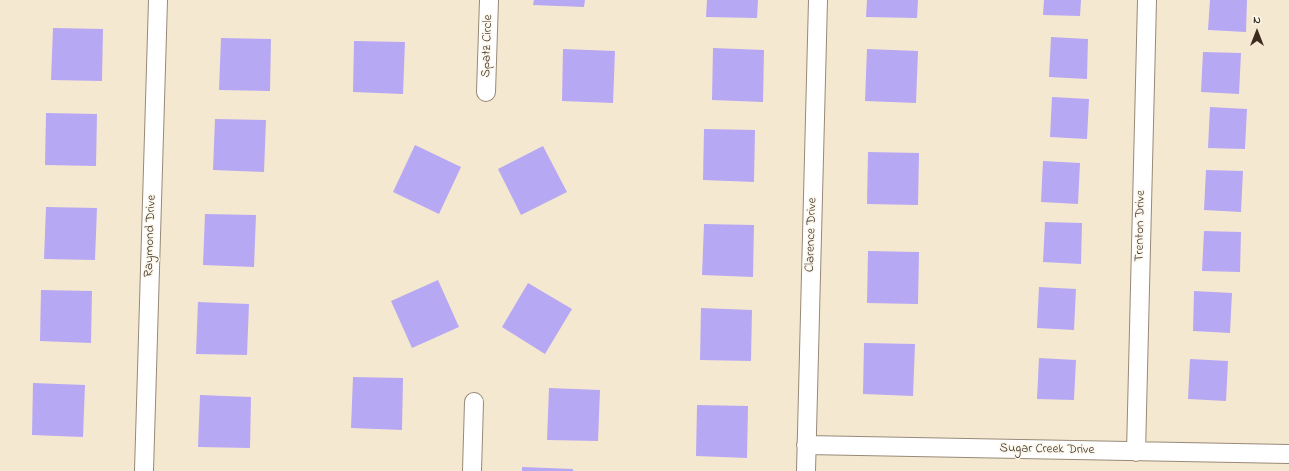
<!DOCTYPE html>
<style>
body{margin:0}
#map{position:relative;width:1289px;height:471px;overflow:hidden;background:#f5e8d1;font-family:"Indie Flower",sans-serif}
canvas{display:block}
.north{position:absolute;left:1237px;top:12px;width:40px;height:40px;-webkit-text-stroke:3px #fbf7ec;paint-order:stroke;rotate:0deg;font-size:11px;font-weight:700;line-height:16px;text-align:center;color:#3b2a1e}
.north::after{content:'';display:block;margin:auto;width:14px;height:18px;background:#3b2a1e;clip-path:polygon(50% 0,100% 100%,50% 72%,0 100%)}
</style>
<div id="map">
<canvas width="1289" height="471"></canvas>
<div class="north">N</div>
</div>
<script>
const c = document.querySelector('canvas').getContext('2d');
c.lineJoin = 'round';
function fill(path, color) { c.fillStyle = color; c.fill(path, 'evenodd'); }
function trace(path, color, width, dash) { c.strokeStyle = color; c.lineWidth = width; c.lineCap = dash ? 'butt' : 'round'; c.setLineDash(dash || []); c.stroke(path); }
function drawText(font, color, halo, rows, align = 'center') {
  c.font = font + ' "Indie Flower",sans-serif'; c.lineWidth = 3; c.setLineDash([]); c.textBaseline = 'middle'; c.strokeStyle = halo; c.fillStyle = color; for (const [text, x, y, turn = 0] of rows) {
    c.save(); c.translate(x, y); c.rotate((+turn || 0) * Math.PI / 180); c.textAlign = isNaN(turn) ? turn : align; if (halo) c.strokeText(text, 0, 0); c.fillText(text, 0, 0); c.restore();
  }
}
const building = new Path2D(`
 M 534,0 L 585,0 L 584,7 L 533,5 Z
 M 707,0 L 758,0 L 757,18 L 706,17 Z
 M 867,0 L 918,0 L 917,18 L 866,17 Z
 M 1044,0 L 1081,0 L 1080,16 L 1043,15 Z
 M 1210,0 L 1247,0 L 1246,32 L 1208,30 Z
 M 53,28 L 103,29 L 102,81 L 51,80 Z
 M 1051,37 L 1088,39 L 1087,79 L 1049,77 Z
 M 221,38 L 271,39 L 270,91 L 219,90 Z
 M 354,41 L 405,42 L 403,94 L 353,92 Z
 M 713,48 L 764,50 L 763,102 L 712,100 Z
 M 563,49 L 615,51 L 613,103 L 562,101 Z
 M 867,49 L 918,51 L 916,103 L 865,101 Z
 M 1203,52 L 1241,53 L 1239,94 L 1201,92 Z
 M 1052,97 L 1089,99 L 1087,139 L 1050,137 Z
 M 1210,107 L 1247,109 L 1245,149 L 1208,148 Z
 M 46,113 L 97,114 L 96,166 L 45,165 Z
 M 215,119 L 266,120 L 264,172 L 213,170 Z
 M 704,129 L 755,130 L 754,182 L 703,180 Z
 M 415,145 L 461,167 L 439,214 L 393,192 Z
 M 543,146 L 567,192 L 521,215 L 498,169 Z
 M 868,152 L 919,153 L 918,205 L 867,204 Z
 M 1043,161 L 1080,163 L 1078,204 L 1041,202 Z
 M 1206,170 L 1243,171 L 1241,212 L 1204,210 Z
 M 46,207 L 97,208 L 95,260 L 44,259 Z
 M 205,214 L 256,215 L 254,267 L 203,265 Z
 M 1045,222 L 1082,223 L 1081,264 L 1043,262 Z
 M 704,224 L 754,225 L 753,277 L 702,275 Z
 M 1204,231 L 1241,232 L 1240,272 L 1202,271 Z
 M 868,251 L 919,252 L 918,304 L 867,303 Z
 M 438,280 L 459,327 L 412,348 L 391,301 Z
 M 528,283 L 572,309 L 545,354 L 502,327 Z
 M 1039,287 L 1076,289 L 1074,330 L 1037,328 Z
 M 41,290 L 92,291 L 91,343 L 40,341 Z
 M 1194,291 L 1232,293 L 1230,333 L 1193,331 Z
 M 198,302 L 249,304 L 247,355 L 196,354 Z
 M 701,308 L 752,310 L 751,361 L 700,360 Z
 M 864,343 L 915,344 L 913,396 L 863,394 Z
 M 1039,358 L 1076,360 L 1074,400 L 1037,399 Z
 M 1190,359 L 1228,361 L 1226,401 L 1188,399 Z
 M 353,377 L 403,378 L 402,430 L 351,428 Z
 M 33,383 L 85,385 L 83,437 L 32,435 Z
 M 549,388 L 600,390 L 598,441 L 547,440 Z
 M 200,395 L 251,397 L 250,448 L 198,447 Z
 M 697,405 L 748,406 L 747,458 L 696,456 Z
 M 522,467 L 573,469 L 573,471 L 522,471 Z`);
const minor = new Path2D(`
 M 486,92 L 489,0
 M 806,445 L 1289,454
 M 1136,452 L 1147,0
 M 144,471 L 158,0
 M 472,471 L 474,402
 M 806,471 L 818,0`);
const streetNames = [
 ["Spatz Circle",488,46,-88],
 ["Trenton Drive",1141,226,-89],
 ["Clarence Drive",812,235,-88],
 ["Raymond Drive",151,236,-88],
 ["Sugar Creek Drive",1047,450,1]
];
fill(building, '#b7a8f3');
trace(minor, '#988978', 20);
trace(minor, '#fff', 18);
drawText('13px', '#3b2a1e', '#fbf7ec', streetNames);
</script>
